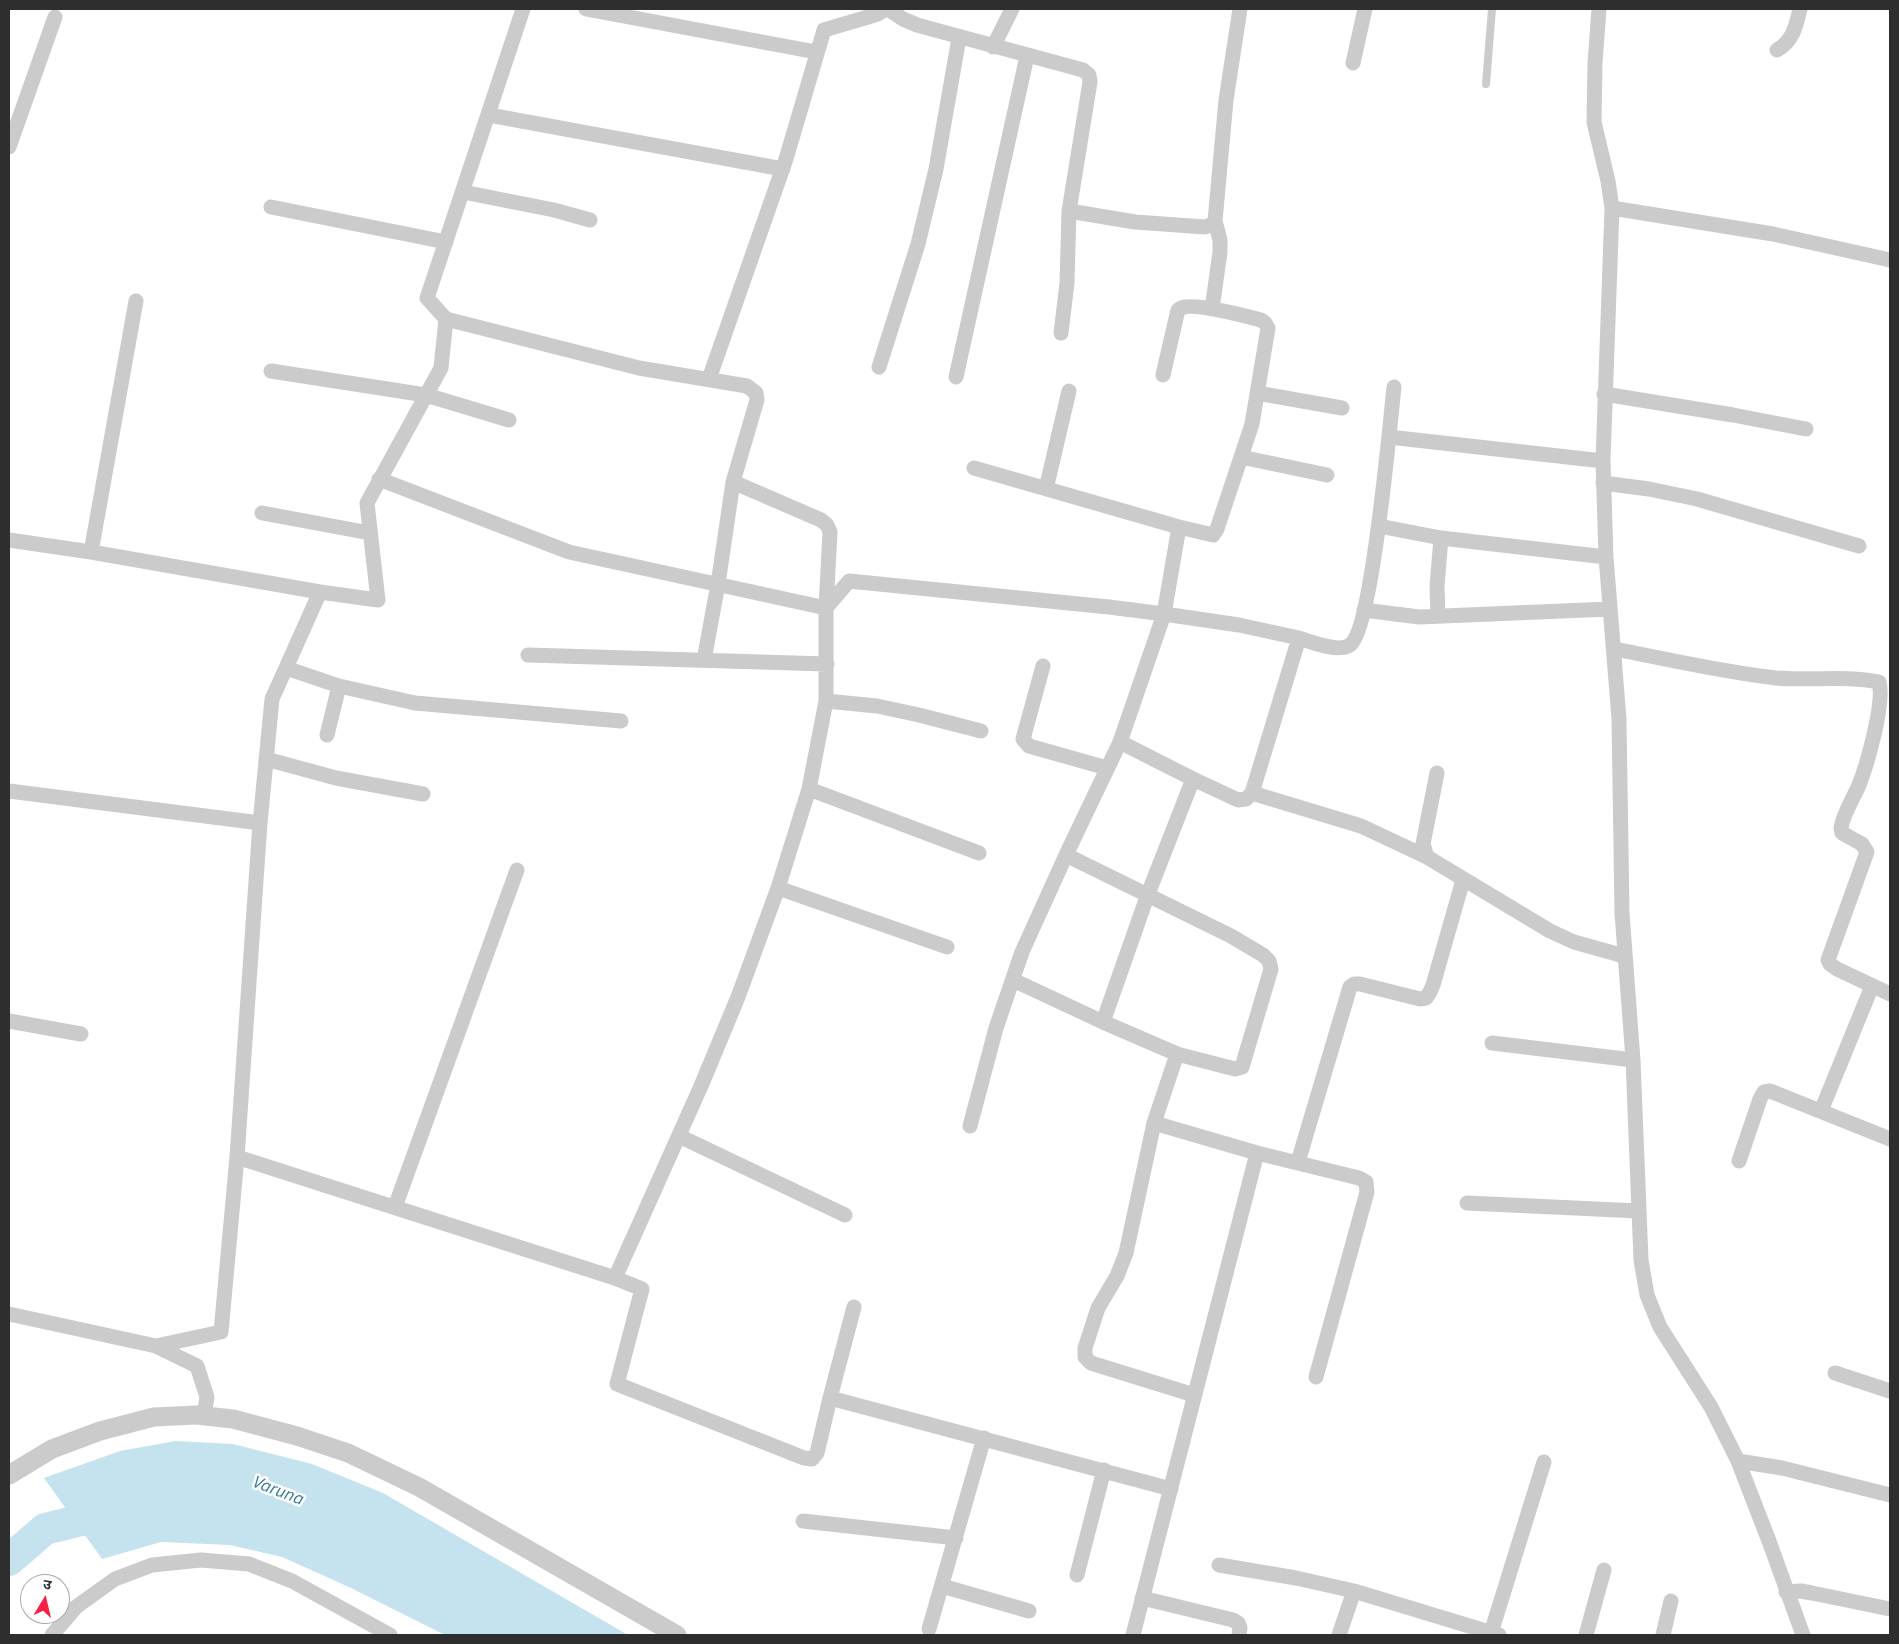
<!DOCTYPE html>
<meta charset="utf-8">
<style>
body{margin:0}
#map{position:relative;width:1899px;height:1644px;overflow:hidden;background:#fff;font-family:"Source Sans 3","Noto Sans Devanagari",sans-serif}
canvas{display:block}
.frame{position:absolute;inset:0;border:10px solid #2e2e2e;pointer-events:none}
.north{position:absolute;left:20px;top:1574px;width:50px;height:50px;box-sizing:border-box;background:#fff;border:1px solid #ababab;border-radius:50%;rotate:9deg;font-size:14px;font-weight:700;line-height:20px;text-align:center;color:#2e2e2e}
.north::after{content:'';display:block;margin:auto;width:18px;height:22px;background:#f52043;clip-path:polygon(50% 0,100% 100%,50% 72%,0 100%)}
</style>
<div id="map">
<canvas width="1899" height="1644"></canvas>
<div class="frame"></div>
<div class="north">उ</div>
</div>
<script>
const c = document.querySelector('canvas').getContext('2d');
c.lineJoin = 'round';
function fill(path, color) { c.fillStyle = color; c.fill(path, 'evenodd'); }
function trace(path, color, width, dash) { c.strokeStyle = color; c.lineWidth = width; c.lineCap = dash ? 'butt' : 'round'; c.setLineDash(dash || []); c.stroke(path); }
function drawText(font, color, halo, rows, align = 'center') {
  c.font = font + ' "Source Sans 3",sans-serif'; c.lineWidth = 5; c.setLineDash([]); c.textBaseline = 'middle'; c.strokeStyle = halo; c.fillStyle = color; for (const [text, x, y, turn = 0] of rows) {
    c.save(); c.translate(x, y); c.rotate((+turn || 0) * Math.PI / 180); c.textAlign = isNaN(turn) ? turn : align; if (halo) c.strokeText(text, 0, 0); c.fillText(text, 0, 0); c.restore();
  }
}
const water = new Path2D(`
 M 176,1441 L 233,1444 L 312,1464 L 383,1493 L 628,1635 L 445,1635 L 349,1587 L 282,1557 L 230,1545 L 161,1542 L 102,1559 L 44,1478 L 120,1451 Z`);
const river = new Path2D(`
 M 9,1560 L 45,1529 L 118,1511`);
const service = new Path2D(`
 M 1486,84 L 1492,9`);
const minor = new Path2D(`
 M 586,9 L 816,52
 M 888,9 L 903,19 L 917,25 L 1083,70 L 1089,75 L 1090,82 L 1069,211 L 1067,283 L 1061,333
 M 1599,9 L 1595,63 L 1594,122 L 1608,181 L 1612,208 L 1603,461 L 1606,557 L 1619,719 L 1622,913 L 1633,1060 L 1641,1260 L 1647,1295 L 1660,1327 L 1711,1407 L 1738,1461 L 1769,1541 L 1803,1635
 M 993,47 L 1012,9
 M 1777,50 C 1793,41 1796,26 1800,9
 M 1353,63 L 1365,9
 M 489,115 L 783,169
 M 9,147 L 55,17
 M 463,192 L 554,210 L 590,220
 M 271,207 L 446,242
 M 1612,208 L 1773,234 L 1890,260
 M 1069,211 L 1135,222 L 1205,227 L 1211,225 L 1215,221 L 1226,100 L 1240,9
 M 1212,309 L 1220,252 L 1220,240 L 1215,221
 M 446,319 L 639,368 L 747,386 L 756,393 L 757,400 L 733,482 L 718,584 L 704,660
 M 879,367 L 918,244 L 936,169 L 959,38
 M 271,371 L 426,395 L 509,420
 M 956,377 L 1027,56
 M 709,379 L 786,159 L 824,30 L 878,14 L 886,9
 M 1257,393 L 1342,408
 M 1604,394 L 1733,415 L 1806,429
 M 1389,437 L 1603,461
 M 1241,457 L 1327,475
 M 974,468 L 1179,527 L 1213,535 L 1217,529 L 1252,424 L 1268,328 L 1265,323 L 1261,320 C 1246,316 1193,302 1181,308 C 1178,309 1178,310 1177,314 L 1163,375
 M 379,479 L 569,552 L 826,608 L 849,581 L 1109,607 L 1164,614 L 1120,742 L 1066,855 L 1231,936 L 1263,955 L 1269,961 L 1271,969 L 1242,1067 L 1235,1069 L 1177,1054
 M 1603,483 L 1649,489 L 1697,499 L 1859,546
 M 1046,489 L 1069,391
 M 262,513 L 370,533
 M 1379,526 L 1441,538 L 1606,557
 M 1179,527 L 1164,614 L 1239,625 L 1299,638
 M 9,540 L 91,552 L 320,592
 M 91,552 L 136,301
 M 1364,610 L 1419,617 L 1610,609
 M 1438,616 L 1437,586 L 1441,538
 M 1614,649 C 1667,659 1722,672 1776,678 C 1810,681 1846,675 1879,682 C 1885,702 1867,765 1859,785 C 1853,799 1843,814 1841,828 L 1842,833 L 1862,844 L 1867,852 L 1828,960 L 1830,964 L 1837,969 L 1890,994
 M 528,655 L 827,664
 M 1043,666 L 1023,739 L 1029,746 L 1107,768
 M 286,668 L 339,686 L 415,703 L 621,721
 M 826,701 L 877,706 L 919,715 L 981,731
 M 327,735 L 339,686
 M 1120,742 L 1193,779
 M 266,759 L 336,778 L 423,794
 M 1437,773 L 1423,844 L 1427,857 L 1550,931 L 1574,942 L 1624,956
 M 809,789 L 979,853
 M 9,791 L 260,823
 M 1252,793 L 1361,826 L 1427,857
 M 778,888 L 947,947
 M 1013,980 L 1103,1022
 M 9,1021 L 81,1034
 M 1492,1043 L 1633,1060
 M 1821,1111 L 1872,986
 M 1154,1123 L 1126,1253 L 1117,1276 L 1098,1308 L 1085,1348 L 1085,1357 L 1091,1363 L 1194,1395
 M 970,1126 L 996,1028 L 1022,952 L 1066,855
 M 679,1136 L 845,1215
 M 237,1157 L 615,1278 L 642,1289 L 617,1384 L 804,1458 L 812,1459 L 817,1453 L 830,1398 L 1171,1489
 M 1739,1161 L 1760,1099 L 1764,1092 L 1770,1091 L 1890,1139
 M 1298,1162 L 1350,987 L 1354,984 L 1360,984 L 1420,999 L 1426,998 L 1430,992 L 1433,985 L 1463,880
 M 1467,1203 L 1639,1211
 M 395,1207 L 517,870
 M 615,1278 L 701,1086 L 738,997 L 778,888 L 809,789 L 826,701 L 826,608 L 830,532 L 827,525 L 821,520 L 733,482
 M 9,1314 L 156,1346 L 221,1332 L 237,1157 L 260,823 L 272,699 L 320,592 L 378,600 L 367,503 L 441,368 L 446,319 L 427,298 L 523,9
 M 156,1346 L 197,1366 L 207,1397 L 204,1416
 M 1835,1373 L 1890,1391
 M 1316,1377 L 1367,1192 L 1366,1182 L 1359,1178 L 1257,1153 L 1154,1123 L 1177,1054 L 1103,1022 L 1148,894 L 1193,779 L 1238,800 L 1246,799 L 1252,793 L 1299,638 C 1311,642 1339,653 1350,645 C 1372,629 1390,424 1394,387
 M 830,1398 L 854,1307
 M 1738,1461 L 1782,1468 L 1890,1495
 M 803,1521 L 956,1538
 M 1219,1565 L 1296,1578 L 1354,1591 L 1499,1635
 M 1077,1575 L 1104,1470
 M 942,1586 L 1029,1611
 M 1786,1592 L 1801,1591 L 1812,1593 L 1890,1609
 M 1142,1598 L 1233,1620 L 1238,1623 L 1240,1628 L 1239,1635
 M 929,1629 L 984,1438
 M 1491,1633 L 1544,1462
 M 52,1635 L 76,1607 L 115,1579 L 152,1565 L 201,1560 L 249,1564 L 292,1581 L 390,1635
 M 1133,1635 L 1257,1153
 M 1339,1635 L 1354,1591
 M 1586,1635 L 1604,1570
 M 1663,1635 L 1671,1601`);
const tertiary = new Path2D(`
 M 9,1475 L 52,1449 L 100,1431 L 154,1417 L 196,1415 L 233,1419 L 297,1436 L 348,1453 L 419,1487 L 677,1635`);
const waterNames = [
 ["Varuna",278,1492,21]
];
fill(water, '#c5e2ef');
trace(river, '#c5e2ef', 32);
trace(service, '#cbcbcb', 8);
trace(minor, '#cbcbcb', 15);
trace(tertiary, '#cbcbcb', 19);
drawText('italic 18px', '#357a98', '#fff', waterNames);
</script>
